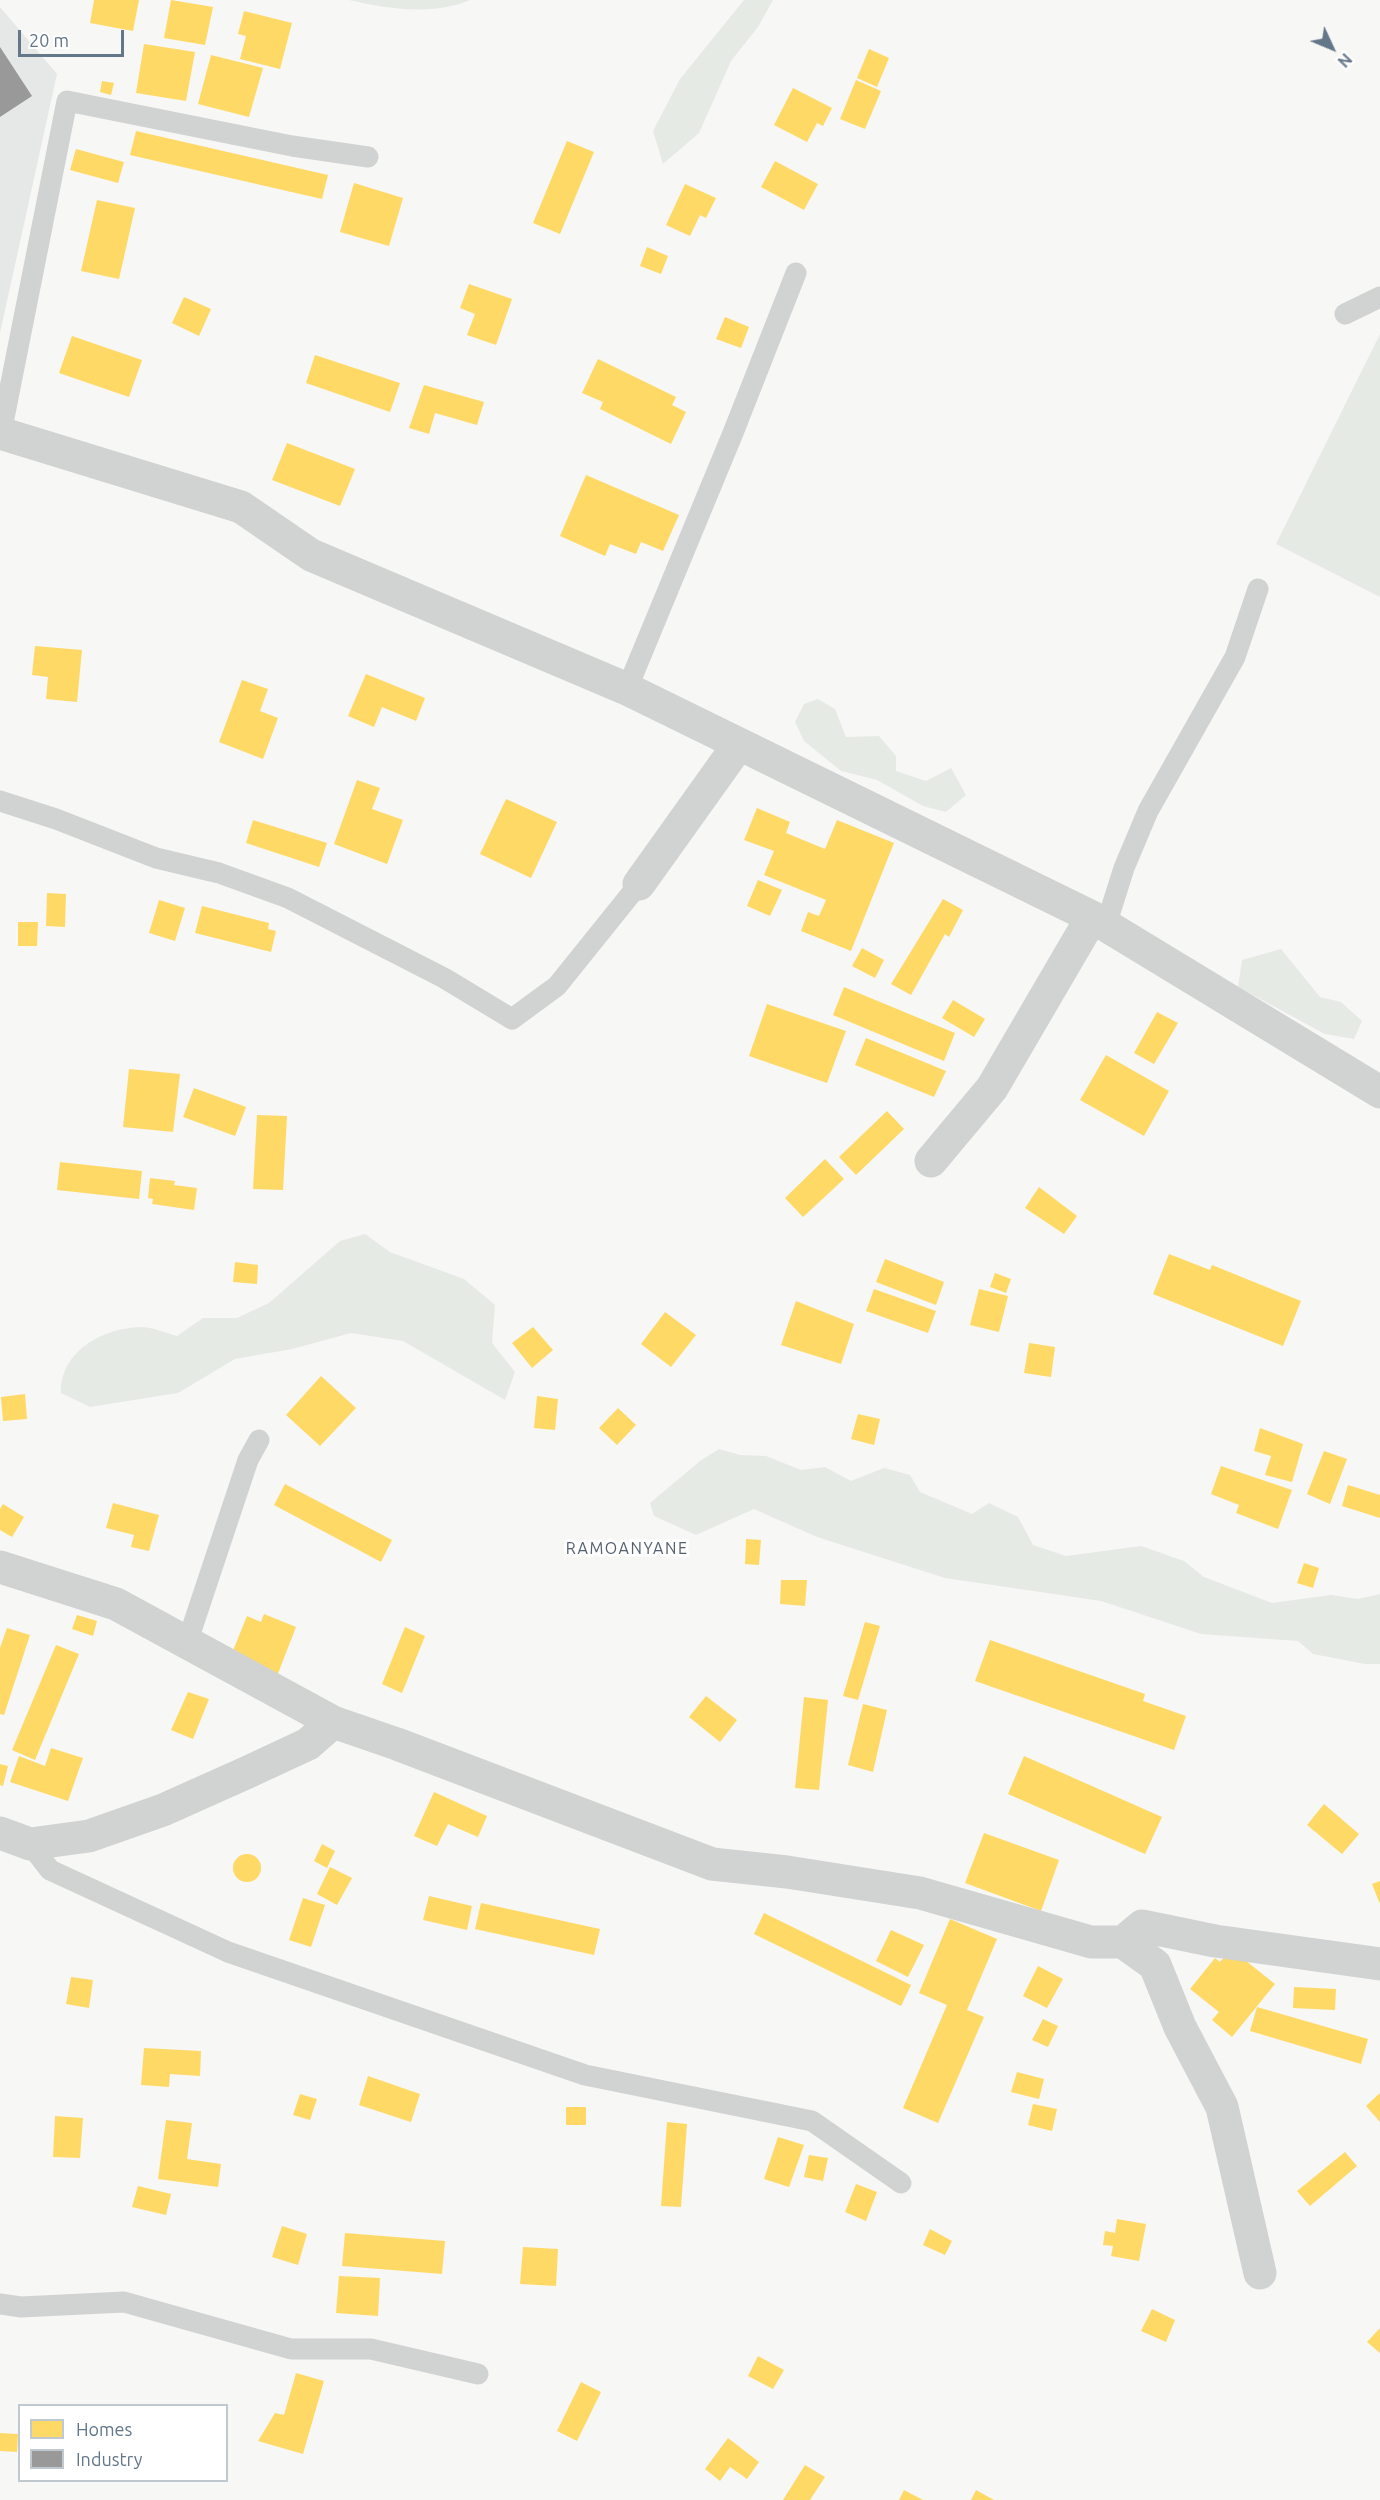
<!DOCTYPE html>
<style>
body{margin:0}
#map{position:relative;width:1380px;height:2500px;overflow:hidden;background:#f7f7f6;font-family:Ubuntu,sans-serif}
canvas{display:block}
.legend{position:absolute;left:18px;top:2404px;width:210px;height:78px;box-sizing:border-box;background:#fff;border:2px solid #c1c9d0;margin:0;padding:8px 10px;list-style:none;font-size:18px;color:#647789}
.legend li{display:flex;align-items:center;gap:12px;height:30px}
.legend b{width:30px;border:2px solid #c1c9d0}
.north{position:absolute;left:1302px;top:18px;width:60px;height:60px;-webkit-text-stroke:4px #fff;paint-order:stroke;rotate:134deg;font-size:16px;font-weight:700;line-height:24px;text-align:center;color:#647789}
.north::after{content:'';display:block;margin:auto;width:21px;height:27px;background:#647789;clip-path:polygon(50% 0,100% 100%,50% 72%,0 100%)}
.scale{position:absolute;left:18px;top:30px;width:106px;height:27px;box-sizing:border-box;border:3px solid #647789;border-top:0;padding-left:8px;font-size:18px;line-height:21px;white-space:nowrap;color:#647789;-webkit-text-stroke:4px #fff;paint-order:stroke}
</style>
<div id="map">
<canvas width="1380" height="2500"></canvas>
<ul class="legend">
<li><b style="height:16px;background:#ffd966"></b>Homes</li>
<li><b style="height:16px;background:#999"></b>Industry</li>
</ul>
<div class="north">N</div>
<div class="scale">20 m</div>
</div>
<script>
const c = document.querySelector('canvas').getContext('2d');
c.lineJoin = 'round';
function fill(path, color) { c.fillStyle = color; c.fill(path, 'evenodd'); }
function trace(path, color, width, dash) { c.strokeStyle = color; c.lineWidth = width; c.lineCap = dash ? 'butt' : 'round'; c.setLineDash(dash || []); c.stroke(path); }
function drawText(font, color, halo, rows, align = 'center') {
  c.font = font + ' Ubuntu,sans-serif'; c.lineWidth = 6; c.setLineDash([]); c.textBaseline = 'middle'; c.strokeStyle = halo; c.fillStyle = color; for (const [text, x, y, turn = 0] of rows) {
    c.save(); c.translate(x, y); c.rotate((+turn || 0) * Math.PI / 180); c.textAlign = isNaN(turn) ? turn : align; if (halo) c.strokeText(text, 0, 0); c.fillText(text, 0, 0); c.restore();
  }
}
const built = new Path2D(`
 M 0,7 L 57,74 L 0,333 Z`);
const green = new Path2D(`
 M 349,0 L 470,0 C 432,16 388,9 349,0 Z
 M 744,0 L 773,0 L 758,27 L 731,61 L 699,133 L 663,164 L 653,131 L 680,79 Z
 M 1380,334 L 1380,597 L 1276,544 Z
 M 818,699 L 835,709 L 846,737 L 879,736 L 896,756 L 896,771 L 926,781 L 951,768 L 966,795 L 946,812 L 923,806 L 877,780 L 841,771 L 804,741 L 795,722 L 804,704 Z
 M 1281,949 L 1320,997 L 1341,1002 L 1362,1021 L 1354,1039 L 1325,1034 L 1238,987 L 1242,960 Z
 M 365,1234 L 390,1252 L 464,1279 L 495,1305 L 492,1343 L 515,1372 L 505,1400 L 403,1341 L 351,1333 L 292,1349 L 235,1359 L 178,1393 L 90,1407 L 61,1393 C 60,1351 103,1328 141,1327 C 152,1327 166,1333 177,1336 L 203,1318 L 237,1318 L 269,1303 L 340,1241 Z
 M 719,1449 L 740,1455 L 766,1456 L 801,1470 L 825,1467 L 851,1481 L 884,1468 L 910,1475 L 920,1492 L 972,1514 L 989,1503 L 1018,1517 L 1033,1545 L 1066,1556 L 1141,1546 L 1184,1561 L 1204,1577 L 1272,1603 L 1331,1595 L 1358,1599 L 1380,1594 L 1380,1664 L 1365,1664 L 1313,1654 L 1298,1641 L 1201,1634 L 1101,1601 L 945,1578 L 817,1537 L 754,1509 L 696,1535 L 654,1516 L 650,1503 L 700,1461 Z`);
const homes = new Path2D(`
 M 94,0 L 139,0 L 133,31 L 90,23 Z
 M 171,0 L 213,7 L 205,45 L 164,38 Z
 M 244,11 L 292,23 L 280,69 L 240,59 L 246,36 L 238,34 Z
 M 144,44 L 195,52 L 186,101 L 136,93 Z
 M 869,49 L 889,58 L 877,87 L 857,78 Z
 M 211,55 L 263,68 L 249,117 L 198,104 Z
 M 856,80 L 881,91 L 865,129 L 840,119 Z
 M 102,81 L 114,83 L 111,95 L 100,92 Z
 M 793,88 L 832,108 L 823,126 L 817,123 L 807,142 L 774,125 Z
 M 136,131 L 328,175 L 322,199 L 130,155 Z
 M 567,141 L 594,152 L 560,234 L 533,223 Z
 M 76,149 L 124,162 L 118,183 L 70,170 Z
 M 775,161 L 818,184 L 804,210 L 761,187 Z
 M 354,183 L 403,198 L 389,246 L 340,232 Z
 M 685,184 L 716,198 L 706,218 L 700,215 L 690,236 L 666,225 Z
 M 97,200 L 135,208 L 119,279 L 81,271 Z
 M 647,247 L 668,256 L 661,274 L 640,266 Z
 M 469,284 L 512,299 L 496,345 L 467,335 L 475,314 L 460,308 Z
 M 184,297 L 211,309 L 199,336 L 172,323 Z
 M 725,317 L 749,327 L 741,348 L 716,339 Z
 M 72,336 L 142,360 L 129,397 L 59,373 Z
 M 315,355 L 400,383 L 390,412 L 306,383 Z
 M 598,359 L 676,397 L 672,405 L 686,412 L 671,444 L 600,409 L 603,402 L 582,393 Z
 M 424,385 L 484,402 L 477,425 L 435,413 L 429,434 L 409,428 Z
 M 287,443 L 355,469 L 340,506 L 272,480 Z
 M 586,475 L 679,515 L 663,551 L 641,542 L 636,554 L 610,544 L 605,556 L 560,536 Z
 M 35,646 L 82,650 L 77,702 L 46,699 L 48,677 L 32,675 Z
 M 366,674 L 425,698 L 416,721 L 382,707 L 374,727 L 348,716 Z
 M 242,680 L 268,689 L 260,711 L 278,718 L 263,759 L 219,742 Z
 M 357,780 L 380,788 L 372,809 L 403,820 L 387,864 L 334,844 Z
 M 506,799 L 557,822 L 531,878 L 480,854 Z
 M 757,808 L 790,822 L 786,833 L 825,849 L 837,820 L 894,843 L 851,951 L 801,931 L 808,912 L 819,916 L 826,900 L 764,875 L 774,851 L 744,840 Z
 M 253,820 L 327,843 L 319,867 L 246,843 Z
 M 758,880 L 782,890 L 770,916 L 747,906 Z
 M 47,893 L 66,894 L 65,927 L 46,926 Z
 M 943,899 L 963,910 L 949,937 L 945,934 L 911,995 L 891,984 Z
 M 159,900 L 185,908 L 175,941 L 149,933 Z
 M 202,906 L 269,923 L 268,929 L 276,931 L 271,952 L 195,933 Z
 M 18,922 L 38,922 L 37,946 L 18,946 Z
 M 862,948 L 884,960 L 875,978 L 852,966 Z
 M 844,987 L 955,1033 L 944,1061 L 833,1015 Z
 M 953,1000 L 985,1019 L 974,1037 L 942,1018 Z
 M 767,1004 L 846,1031 L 827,1083 L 749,1056 Z
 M 1157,1012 L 1178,1023 L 1154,1064 L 1134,1053 Z
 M 866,1038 L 946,1071 L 934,1097 L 855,1065 Z
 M 1106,1055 L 1169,1091 L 1144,1136 L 1080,1100 Z
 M 129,1069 L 180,1074 L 173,1132 L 123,1127 Z
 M 194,1088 L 246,1107 L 235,1136 L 183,1117 Z
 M 887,1111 L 904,1129 L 856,1175 L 839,1157 Z
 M 257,1115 L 287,1116 L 283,1190 L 253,1189 Z
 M 825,1159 L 844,1179 L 803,1217 L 785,1198 Z
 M 60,1162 L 142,1171 L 139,1199 L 57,1190 Z
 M 150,1178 L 175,1181 L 174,1185 L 197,1188 L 194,1210 L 152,1204 L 153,1199 L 148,1198 Z
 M 1039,1187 L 1077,1216 L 1064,1234 L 1025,1208 Z
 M 1169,1254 L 1210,1270 L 1212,1265 L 1301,1301 L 1283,1346 L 1153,1294 Z
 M 885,1259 L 944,1282 L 936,1305 L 876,1282 Z
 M 235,1262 L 258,1265 L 257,1284 L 233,1282 Z
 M 995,1273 L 1011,1279 L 1006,1293 L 990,1287 Z
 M 874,1289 L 936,1311 L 928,1333 L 866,1311 Z
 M 979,1289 L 1008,1296 L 999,1332 L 970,1325 Z
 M 796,1301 L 854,1324 L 841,1364 L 781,1345 Z
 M 665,1312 L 696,1335 L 671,1367 L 641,1344 Z
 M 533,1327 L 553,1350 L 532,1368 L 512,1343 Z
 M 1029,1343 L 1055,1347 L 1051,1377 L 1024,1373 Z
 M 321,1376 L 356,1408 L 320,1446 L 286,1415 Z
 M 25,1394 L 27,1419 L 3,1421 L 1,1397 Z
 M 537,1396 L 558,1399 L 555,1430 L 534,1428 Z
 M 618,1408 L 636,1425 L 617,1445 L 599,1428 Z
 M 858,1414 L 880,1419 L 874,1445 L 851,1439 Z
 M 1260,1428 L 1303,1444 L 1292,1482 L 1265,1475 L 1271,1456 L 1254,1451 Z
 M 1324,1451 L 1347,1459 L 1330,1504 L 1307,1494 Z
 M 1221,1466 L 1292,1490 L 1278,1529 L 1236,1513 L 1239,1505 L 1211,1494 Z
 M 285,1484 L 392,1540 L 381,1562 L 274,1505 Z
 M 1348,1485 L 1380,1495 L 1380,1518 L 1342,1506 Z
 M 113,1503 L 159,1515 L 149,1551 L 131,1547 L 134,1535 L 106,1528 Z
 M 3,1504 L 24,1517 L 12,1537 L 0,1530 L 0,1509 Z
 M 746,1539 L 761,1540 L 759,1565 L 745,1564 Z
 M 1304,1563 L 1319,1568 L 1313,1588 L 1297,1583 Z
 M 781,1580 L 807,1580 L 805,1606 L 780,1604 Z
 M 264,1614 L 296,1627 L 277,1676 L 230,1658 L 247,1616 L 261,1622 Z
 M 77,1615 L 97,1621 L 93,1636 L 72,1629 Z
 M 865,1622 L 880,1626 L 858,1700 L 843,1696 Z
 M 405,1627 L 425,1636 L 402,1693 L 382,1684 Z
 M 7,1628 L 30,1635 L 4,1715 L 0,1714 L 0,1648 Z
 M 990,1640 L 1145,1694 L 1143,1701 L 1186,1716 L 1174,1750 L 975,1681 Z
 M 56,1645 L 79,1654 L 35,1760 L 12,1750 Z
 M 188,1692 L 209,1699 L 193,1739 L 171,1730 Z
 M 706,1696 L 737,1720 L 720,1742 L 689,1717 Z
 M 804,1697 L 828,1700 L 819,1790 L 795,1788 Z
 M 863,1704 L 887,1710 L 873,1772 L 848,1765 Z
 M 51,1748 L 83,1758 L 68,1801 L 10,1782 L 19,1756 L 45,1766 Z
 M 1024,1756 L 1162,1817 L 1145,1854 L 1008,1794 Z
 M 0,1764 L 8,1766 L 3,1786 L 0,1785 Z
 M 434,1792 L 487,1816 L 478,1837 L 448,1824 L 437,1846 L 414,1836 Z
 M 1324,1804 L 1359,1834 L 1342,1854 L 1307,1825 Z
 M 984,1833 L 1059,1860 L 1041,1911 L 965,1883 Z
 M 322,1844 L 335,1851 L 327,1868 L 314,1861 Z
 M233 1868a14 14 0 1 1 28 0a14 14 0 1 1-28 0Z
 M 330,1867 L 352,1878 L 337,1905 L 317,1894 Z
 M 1380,1881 L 1380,1904 L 1372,1884 Z
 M 429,1896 L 472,1906 L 467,1930 L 423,1920 Z
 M 303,1898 L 325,1905 L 311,1947 L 289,1940 Z
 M 481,1903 L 600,1929 L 594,1955 L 475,1929 Z
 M 764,1913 L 911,1985 L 901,2006 L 754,1934 Z
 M 950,1919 L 997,1939 L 967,2010 L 984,2017 L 938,2123 L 903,2108 L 947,2005 L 919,1993 Z
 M 891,1930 L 924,1945 L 908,1977 L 876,1961 Z
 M 1231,1949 L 1275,1984 L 1232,2037 L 1212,2020 L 1219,2012 L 1190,1989 L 1215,1958 L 1220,1962 Z
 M 1038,1966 L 1063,1979 L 1047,2008 L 1023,1996 Z
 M 71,1977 L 93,1980 L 89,2008 L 66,2004 Z
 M 1294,1987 L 1336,1989 L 1335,2010 L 1293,2008 Z
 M 1257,2007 L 1368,2039 L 1361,2064 L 1250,2031 Z
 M 1043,2019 L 1058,2026 L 1048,2047 L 1032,2040 Z
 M 144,2048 L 201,2051 L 200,2076 L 170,2074 L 169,2087 L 141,2085 Z
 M 1017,2072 L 1044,2079 L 1039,2099 L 1011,2092 Z
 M 368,2076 L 420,2094 L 411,2122 L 359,2105 Z
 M 1380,2093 L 1380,2122 L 1366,2106 Z
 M 300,2094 L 317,2099 L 310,2120 L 293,2115 Z
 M 1033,2104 L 1057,2109 L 1052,2131 L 1028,2125 Z
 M 566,2107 L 586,2107 L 586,2125 L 566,2125 Z
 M 55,2116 L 83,2118 L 80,2158 L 53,2157 Z
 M 166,2120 L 192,2123 L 187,2159 L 221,2164 L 218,2187 L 158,2179 Z
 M 667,2122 L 687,2124 L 681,2207 L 661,2206 Z
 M 778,2137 L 804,2145 L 789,2187 L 764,2179 Z
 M 1345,2152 L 1357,2166 L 1310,2206 L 1297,2191 Z
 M 809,2155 L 828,2158 L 823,2181 L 804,2177 Z
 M 856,2184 L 877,2192 L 866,2221 L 845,2212 Z
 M 138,2186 L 171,2194 L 166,2215 L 132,2207 Z
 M 1117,2219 L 1146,2224 L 1139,2261 L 1111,2256 L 1113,2246 L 1103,2245 L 1105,2231 L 1115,2233 Z
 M 282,2226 L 307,2234 L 298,2265 L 272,2257 Z
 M 930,2229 L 952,2241 L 945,2255 L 923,2245 Z
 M 345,2233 L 445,2241 L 442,2274 L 342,2266 Z
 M 523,2247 L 558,2249 L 556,2286 L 520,2284 Z
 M 339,2276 L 380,2278 L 378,2316 L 336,2313 Z
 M 1152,2309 L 1175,2320 L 1166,2342 L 1141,2331 Z
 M 1380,2328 L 1380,2353 L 1367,2342 Z
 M 758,2356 L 784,2370 L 773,2389 L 748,2376 Z
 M 296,2373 L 324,2381 L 303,2454 L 258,2441 L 275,2413 L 284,2415 Z
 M 581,2382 L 601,2392 L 577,2441 L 557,2431 Z
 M 0,2433 L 18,2434 L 17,2452 L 0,2451 Z
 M 728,2438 L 759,2462 L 747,2479 L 730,2467 L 720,2481 L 705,2469 Z
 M 805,2465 L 825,2477 L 810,2500 L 783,2500 Z
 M 904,2490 L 923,2500 L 899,2500 Z
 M 976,2490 L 994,2500 L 971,2500 Z`);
const industry = new Path2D(`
 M 0,47 L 32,96 L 0,117 Z`);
const lane = new Path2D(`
 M 1345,314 L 1380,297
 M 1,433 L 67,101 L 292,146 L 368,157
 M 627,689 L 733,433 L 796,273
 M 0,801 L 56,819 L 156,858 L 219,873 L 288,898 L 444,978 L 512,1019 L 557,986 L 639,884
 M 1106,925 L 1124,868 L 1148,811 L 1235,657 L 1258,589
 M 187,1643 L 248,1460 L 259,1440
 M 30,1844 L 50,1870 L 228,1952 L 585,2075 L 812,2121 L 901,2183
 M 0,2304 L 21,2307 L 124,2302 L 291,2349 L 371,2349 L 478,2374`);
const street = new Path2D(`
 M 0,433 L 241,507 L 311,555 L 627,689 L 1092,917 L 1380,1092
 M 639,884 L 739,744
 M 931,1161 L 992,1088 L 1092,917
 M 0,1567 L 116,1604 L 333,1722 L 397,1744 L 712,1864 L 787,1872 L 920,1893 L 1091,1942 L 1123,1942 L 1142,1926 L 1215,1941 L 1380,1964
 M 0,1833 L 30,1844 L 89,1836 L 163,1810 L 248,1772 L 308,1744 L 333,1722
 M 1123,1942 L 1155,1965 L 1180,2027 L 1222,2107 L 1260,2273`);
const neighbourhoodNames = [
 ["RAMOANYANE",627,1549]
];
fill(built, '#e6e7e7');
fill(green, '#e6eae4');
fill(homes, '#ffd966');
fill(industry, '#999');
trace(lane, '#d1d2d2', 21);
trace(street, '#d1d2d2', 33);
c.letterSpacing = '1.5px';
drawText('16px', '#53606d', '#fff', neighbourhoodNames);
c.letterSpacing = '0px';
</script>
